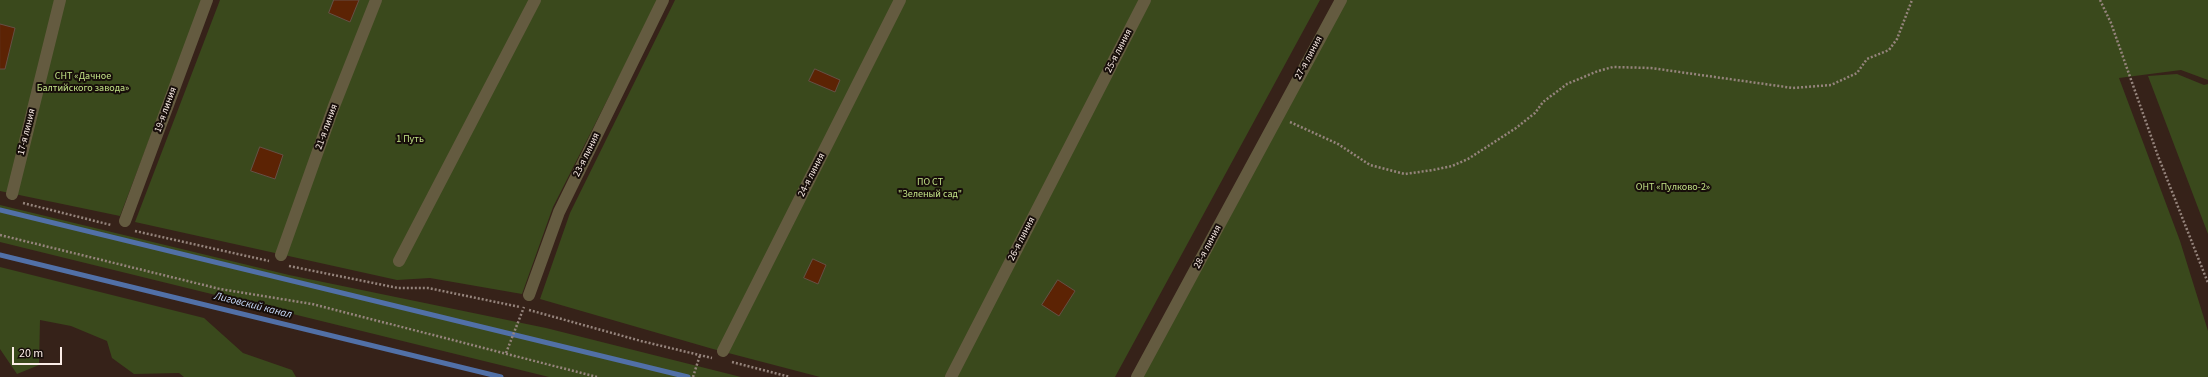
<!DOCTYPE html>
<meta charset="utf-8">
<style>
body{margin:0}
#map{position:relative;width:2208px;height:377px;overflow:hidden;background:#362219;font-family:"Source Sans 3",sans-serif}
canvas{display:block}
.scale{position:absolute;left:12px;top:347px;width:50px;height:18px;box-sizing:border-box;border:2px solid #fbede7;border-top:0;padding-left:5px;font-size:12px;line-height:14px;white-space:nowrap;color:#fbede7;-webkit-text-stroke:3px #170e0a;paint-order:stroke}
</style>
<div id="map">
<canvas width="2208" height="377"></canvas>
<div class="scale">20 m</div>
</div>
<script>
const c = document.querySelector('canvas').getContext('2d');
c.lineJoin = 'round';
function fill(path, color) { c.fillStyle = color; c.fill(path, 'evenodd'); }
function trace(path, color, width, dash) { c.strokeStyle = color; c.lineWidth = width; c.lineCap = dash ? 'butt' : 'round'; c.setLineDash(dash || []); c.stroke(path); }
function drawText(font, color, halo, rows, align = 'center') {
  c.font = font + ' "Source Sans 3",sans-serif'; c.lineWidth = 4; c.setLineDash([]); c.textBaseline = 'middle'; c.strokeStyle = halo; c.fillStyle = color; for (const [text, x, y, turn = 0] of rows) {
    c.save(); c.translate(x, y); c.rotate((+turn || 0) * Math.PI / 180); c.textAlign = isNaN(turn) ? turn : align; if (halo) c.strokeText(text, 0, 0); c.fillText(text, 0, 0); c.restore();
  }
}
const green = new Path2D(`
 M 0,0 L 203,0 L 120,216 L 0,191 Z
 M 220,0 L 658,0 L 553,207 L 522,294 L 430,278 L 397,280 L 135,222 Z
 M 675,0 L 1320,0 L 1115,377 L 820,377 L 713,349 L 540,299 L 570,213 Z
 M 1341,0 L 2208,0 L 2208,80 L 2181,70 L 2119,78 L 2180,241 L 2208,331 L 2208,377 L 1137,377 Z
 M 2177,74 L 2204,85 L 2208,84 L 2208,234 L 2148,76 Z
 M 0,205 L 289,275 L 546,328 L 741,377 L 549,377 L 0,242 Z
 M 0,267 L 204,318 L 243,353 L 292,370 L 296,377 L 184,377 L 179,373 L 134,374 L 112,358 L 107,341 L 71,326 L 40,320 L 39,365 L 17,374 L 0,349 Z`);
const stream = new Path2D(`
 M 0,210 L 688,377
 M 0,255 L 501,377`);
const building = new Path2D(`
 M 334,0 L 359,0 L 350,22 L 329,13 Z
 M 0,24 L 15,28 L 5,69 L 0,69 Z
 M 815,69 L 840,80 L 835,92 L 809,81 Z
 M 260,147 L 283,155 L 275,179 L 251,171 Z
 M 813,259 L 826,265 L 818,284 L 804,278 Z
 M 1058,280 L 1075,291 L 1059,316 L 1042,305 Z`);
const path = new Path2D(`
 M 2100,0 L 2111,23 L 2158,156 L 2208,283
 M 1290,122 L 1338,144 L 1370,165 L 1405,174 L 1433,170 L 1452,166 L 1468,159 L 1516,128 L 1535,113 L 1543,102 L 1567,84 L 1598,71 L 1613,67 L 1651,68 L 1793,88 L 1831,85 L 1857,73 L 1867,59 L 1889,50 L 1897,39 L 1912,0
 M 23,203 L 111,225
 M 135,231 L 269,261
 M 0,235 L 220,289 L 312,304 L 597,377
 M 289,266 L 398,288 L 428,288 L 520,307
 M 529,310 L 641,341 L 712,358
 M 506,353 L 524,307
 M 732,362 L 790,377
 M 693,377 L 700,355`);
const minor = new Path2D(`
 M 12,194 L 60,0
 M 125,221 L 207,0
 M 281,255 L 334,106 L 376,0
 M 399,261 L 535,0
 M 529,295 L 559,212 L 663,0
 M 723,351 L 900,0
 M 951,377 L 1145,0
 M 1137,377 L 1341,0`);
const streetNames = [
 ["25-я линия",1119,51,-63],
 ["27-я линия",1309,58,-62],
 ["19-я линия",166,110,-70],
 ["21-я линия",327,127,-70],
 ["17-я линия",27,132,-76],
 ["23-я линия",587,155,-64],
 ["24-я линия",812,175,-63],
 ["26-я линия",1022,239,-63],
 ["28-я линия",1208,247,-62]
];
const parkNames = [
 ["СНТ «Дачное",83,77],
 ["Балтийского завода»",83,89],
 ["1 Путь",410,140],
 ["ПО СТ",930,183],
 ["\"Зеленый сад\"",930,195],
 ["ОНТ «Пулково-2»",1673,188]
];
const waterNames = [
 ["Лиговский канал",253,306,14]
];
fill(green, '#3a491c');
trace(stream, '#5170a7', 5);
fill(building, '#5c2304');
trace(building, '#664f45', 1);
trace(path, '#95847c', 2.5, [2, 2]);
trace(minor, '#645b40', 12);
drawText('10px', '#fbede7', '#170e0a', streetNames);
drawText('10px', '#c2e286', '#170e0a', parkNames);
drawText('italic 11px', '#cbdeff', '#170e0a', waterNames);
</script>
